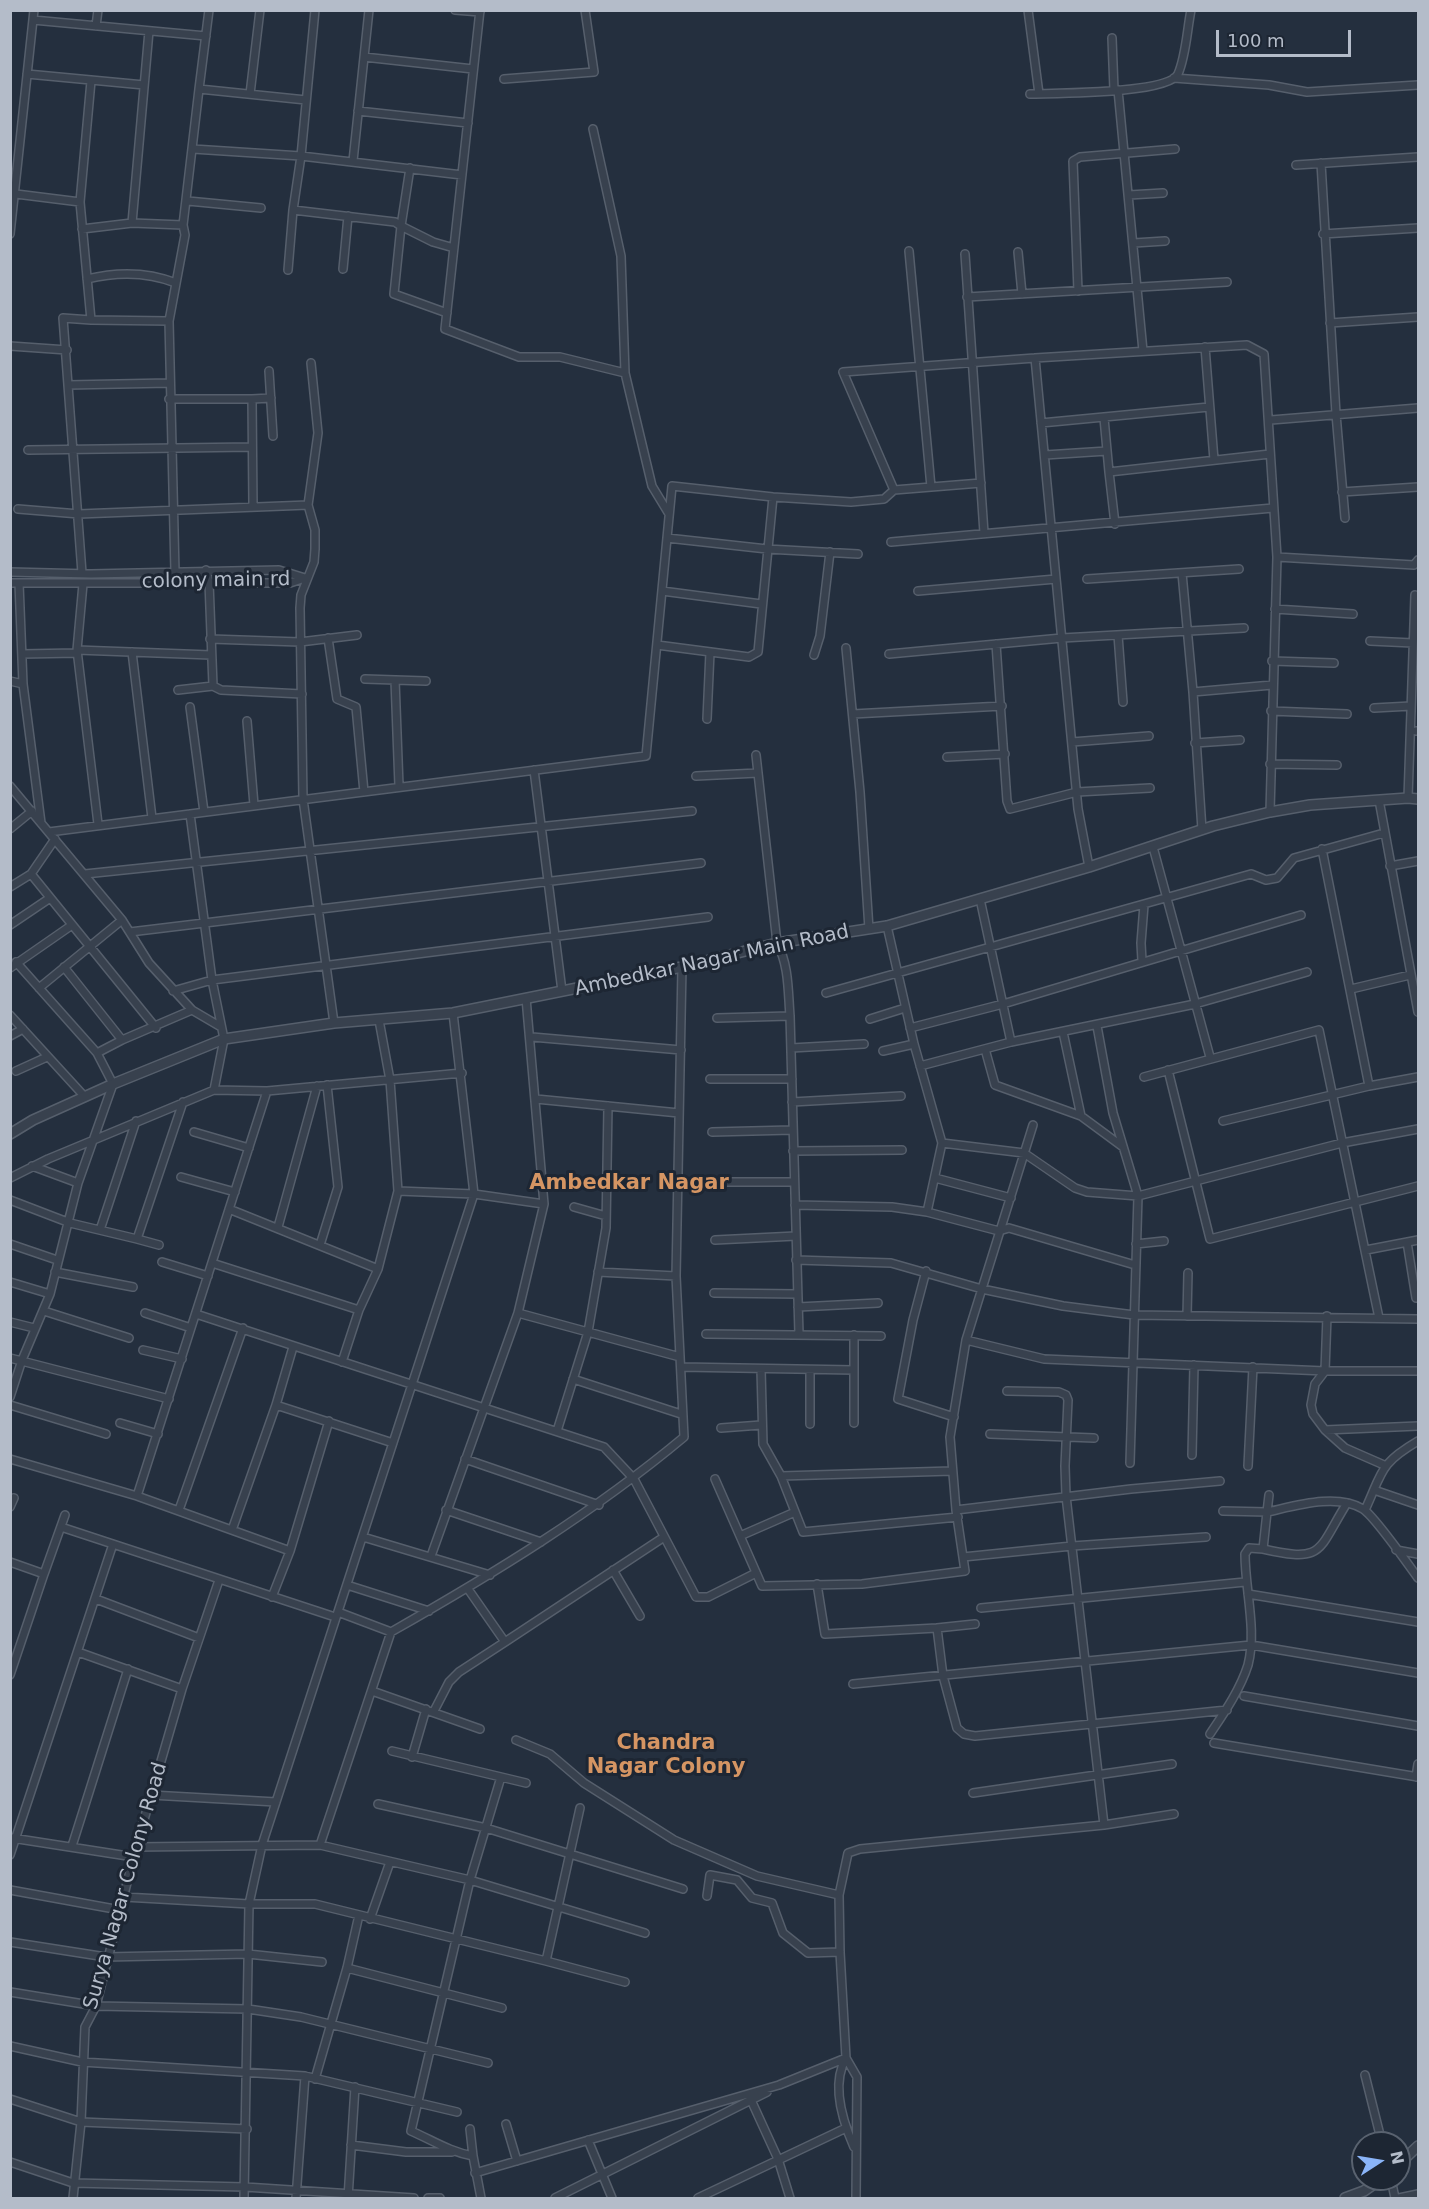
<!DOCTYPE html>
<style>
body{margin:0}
#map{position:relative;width:1429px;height:2209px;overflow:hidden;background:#242f3e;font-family:"DejaVu Sans",sans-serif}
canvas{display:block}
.frame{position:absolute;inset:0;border:12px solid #b4bcc9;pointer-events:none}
.north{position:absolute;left:1351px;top:2131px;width:60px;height:60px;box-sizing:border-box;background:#1d2633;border:2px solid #59626f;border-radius:50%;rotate:78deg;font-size:16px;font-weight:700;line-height:24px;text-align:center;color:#b4bcc9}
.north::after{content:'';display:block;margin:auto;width:21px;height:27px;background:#8ab4f8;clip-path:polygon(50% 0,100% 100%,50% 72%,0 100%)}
.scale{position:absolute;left:1216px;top:30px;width:135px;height:27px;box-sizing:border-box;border:3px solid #b4bcc9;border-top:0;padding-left:8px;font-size:18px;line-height:21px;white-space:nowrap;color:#b4bcc9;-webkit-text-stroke:4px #1d2633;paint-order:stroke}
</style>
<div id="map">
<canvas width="1429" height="2209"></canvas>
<div class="frame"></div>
<div class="north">N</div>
<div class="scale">100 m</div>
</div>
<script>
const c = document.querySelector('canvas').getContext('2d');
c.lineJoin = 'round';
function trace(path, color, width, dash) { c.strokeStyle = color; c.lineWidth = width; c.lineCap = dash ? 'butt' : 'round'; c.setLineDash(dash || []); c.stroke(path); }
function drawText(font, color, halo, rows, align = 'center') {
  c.font = font + ' "DejaVu Sans",sans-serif'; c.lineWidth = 6; c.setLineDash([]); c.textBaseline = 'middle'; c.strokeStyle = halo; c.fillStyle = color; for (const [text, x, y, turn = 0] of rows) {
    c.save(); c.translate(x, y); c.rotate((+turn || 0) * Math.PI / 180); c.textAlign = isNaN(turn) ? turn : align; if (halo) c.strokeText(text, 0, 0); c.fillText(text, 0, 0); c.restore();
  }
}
const minor = new Path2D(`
 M 315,10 L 301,156 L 462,175
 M 455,10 L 480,12
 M 480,10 L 445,329 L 519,357 L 560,357 L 625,373 L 652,486 L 669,514
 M 1028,10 L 1039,94
 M 33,20 L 206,36
 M 96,26 L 98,10
 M 1112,38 L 1114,90
 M 364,57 L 473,69
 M 27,74 L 144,85
 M 1174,78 L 1269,85 L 1307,92 L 1418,85
 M 504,79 L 594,72 L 585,10
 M 199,89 L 209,10
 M 1118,90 L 1143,351
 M 250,94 L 260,10
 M 1030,94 C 1055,93 1168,94 1178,74 C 1186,56 1187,30 1191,10
 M 358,111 L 468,123
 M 593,129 L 621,256 L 625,373
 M 193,149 L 301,156 L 293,210
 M 353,161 L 369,10
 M 1321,163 L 1336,414 L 1345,518
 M 1296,165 L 1418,157
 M 410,168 L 401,226 L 433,242 L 454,248
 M 16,194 L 80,202
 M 1129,195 L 1163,193
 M 188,201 L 261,208
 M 132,223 L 149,31
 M 82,229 L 132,223 L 183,225
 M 10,234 L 34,10
 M 1323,234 L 1418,228
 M 1134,243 L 1165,241
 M 909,251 L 931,487
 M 1018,252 L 1022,294
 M 965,254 L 984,533
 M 343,269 L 348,216
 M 288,270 L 293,210 L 395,222 L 401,226 L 394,294 L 447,313
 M 87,279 C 116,272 148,272 176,283
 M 1078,291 L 1073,161 L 1080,157 L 1175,149
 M 967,297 L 1227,282
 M 91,320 L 169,321
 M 1330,323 L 1418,317
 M 10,346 L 67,350
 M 1205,347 L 1214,460
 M 311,363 L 318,433 L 308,505 L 315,530 L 315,549 L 314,562 L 301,595 L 300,608 L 303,799 L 334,1023
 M 269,371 L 273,436
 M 68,385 L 169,383
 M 169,399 L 252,399 L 253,506
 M 252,399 L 271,398
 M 1104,418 L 1109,472
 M 1271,420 L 1418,408
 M 1041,423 L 1209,407
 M 28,450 L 252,447
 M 1045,455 L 1107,451
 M 894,490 L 843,372 L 1035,358
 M 1342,492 L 1418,487
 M 18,509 L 79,514 L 308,505
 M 1115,524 L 1109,472 L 1270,454
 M 667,538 L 767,549 L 858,554
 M 891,542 L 1273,508
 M 1277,557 L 1414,565 L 1418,560
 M 206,570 L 209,582 L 213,686 L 221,690 L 302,694
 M 10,572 L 91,574 L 279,570 L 305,578
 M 175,572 L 169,321 L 185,235 L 183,225 L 199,89 L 306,100
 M 82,573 L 63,318 L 91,320 L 80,202 L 91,81
 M 1182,573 L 1193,692 L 1202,830
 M 1087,579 L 1239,569
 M 10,583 L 290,583 L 305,578
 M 19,583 L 23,684 L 41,823
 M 83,584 L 77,650 L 98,824
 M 662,591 L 761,604
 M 918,591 L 1056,579
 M 1275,609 L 1353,614
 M 1118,635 L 1123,702
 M 328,638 L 337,699 L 356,707 L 364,792
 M 210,639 L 300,642 L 357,635
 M 1370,641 L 1413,643
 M 996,644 L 1007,801 L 1010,809 L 1077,792 L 1150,788
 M 657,645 L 749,657 L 758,652 L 773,497
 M 846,648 L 860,792 L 869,929
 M 77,650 L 211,655
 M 132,652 L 152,818
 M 22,654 L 77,653
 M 889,654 L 1062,638 L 1244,628
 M 814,655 L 820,636 L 830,552
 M 1272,661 L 1334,663
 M 365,679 L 426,681
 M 395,680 L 399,786
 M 10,681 L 23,684
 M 178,690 L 213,686
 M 1193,692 L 1272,685
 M 190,707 L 204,812
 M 1374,708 L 1411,706
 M 1271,711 L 1347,714
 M 853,714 L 1002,706
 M 707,719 L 710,652
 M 247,721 L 254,805
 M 1416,731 L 1418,731
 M 1072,742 L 1149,736
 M 1195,743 L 1240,740
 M 756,755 L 777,943 C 789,965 788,991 790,1016 L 799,1334
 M 947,757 L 1005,754
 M 1270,764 L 1337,765
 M 534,770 L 562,991
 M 696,776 L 758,773
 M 10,786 L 122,920 L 149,963 L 192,1010 L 221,1027
 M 1408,798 L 1415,595
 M 1379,800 L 1418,1012
 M 10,829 L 32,811
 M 49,832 L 646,756 L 672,486 L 773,497 L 851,502 L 884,499 L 894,490 L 981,483
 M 1153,847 L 1210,1057
 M 1322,849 L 1369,1086
 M 1390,866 L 1418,861
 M 1089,867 L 1078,809 L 1035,358 L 1247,345 L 1264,354 L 1277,557 L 1270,812
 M 31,874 L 156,1028
 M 85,874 L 692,811
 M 10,887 L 31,874 L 55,839
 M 980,899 L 1011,1042
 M 10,925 L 50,898
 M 887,926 L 914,1044 L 942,1143 L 927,1212
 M 130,932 L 701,863
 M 1142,961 L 1141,943 L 1144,905
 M 64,967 L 122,1040
 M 10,968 L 72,925
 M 39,988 L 122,920
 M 1351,989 L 1410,975
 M 173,991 L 212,980 L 708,917
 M 826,993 L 1251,874 L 1266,880 L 1277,878 L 1294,858 L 1384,833
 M 10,1015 L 85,1097
 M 717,1018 L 790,1016
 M 870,1019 L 905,1008
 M 1097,1026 L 1113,1113 L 1138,1196 L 1130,1463
 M 910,1028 L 1003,1004 L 1301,915
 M 1063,1032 L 1081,1116 L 1123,1147
 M 10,1036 L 23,1029
 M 532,1037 L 681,1050
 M 791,1048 L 864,1044
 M 985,1049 L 995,1085 L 1081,1116
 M 883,1051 L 914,1044
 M 97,1053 L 122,1040 L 192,1010
 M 920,1066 L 1011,1042 L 1195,1004 L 1307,972
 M 1168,1070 L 1210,1239 L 1418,1186
 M 16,1071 L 47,1057
 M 1144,1077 L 1319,1030 L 1379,1318
 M 710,1079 L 792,1079
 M 214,1090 L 267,1091 L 462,1073
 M 536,1099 L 679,1113
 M 792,1102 L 901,1096
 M 1223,1121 L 1369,1086 L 1418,1077
 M 194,1132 L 249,1148
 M 712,1132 L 792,1130
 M 942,1143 L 1024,1153 L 1075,1188 L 1087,1192 L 1138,1196 L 1342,1143 L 1418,1129
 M 793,1151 L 902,1150
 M 32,1166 L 78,1183
 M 181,1177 L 235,1192
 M 10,1178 L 48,1159 L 214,1090 L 224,1039 L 212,980 L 190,814
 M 935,1178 L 1011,1198
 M 703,1182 L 794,1182
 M 398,1191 L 474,1194 L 544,1204
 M 10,1200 L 70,1223 L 137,1239 L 183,1102
 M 795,1205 L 892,1207 L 927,1212 L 999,1231 L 1009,1228 L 1135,1265
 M 574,1207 L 606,1216
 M 229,1209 L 378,1269
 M 278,1227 L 317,1086
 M 100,1230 L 136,1121
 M 137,1239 L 159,1245
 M 715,1240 L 796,1236
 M 1407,1242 L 1416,1298
 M 10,1244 L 57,1260
 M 1136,1244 L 1164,1241
 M 320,1245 L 338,1187 L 327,1085
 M 1366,1250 L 1418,1240
 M 796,1260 L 891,1263 L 982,1289 L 1063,1306 L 1134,1315 L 1418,1319
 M 162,1262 L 208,1276
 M 212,1263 L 359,1310
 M 926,1271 L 913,1320 L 898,1399 L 954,1417
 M 55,1272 L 133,1287
 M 598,1272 L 676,1276
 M 10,1282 L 50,1294
 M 714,1293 L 797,1294
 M 798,1307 L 878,1303
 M 44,1311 L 129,1338
 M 145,1313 L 191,1328
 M 518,1313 L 680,1357
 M 196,1314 L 604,1447 L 634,1479 L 696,1597 L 708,1597 L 756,1573
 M 1187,1316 L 1188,1273
 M 1327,1316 L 1325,1371 L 1315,1384 L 1311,1405 L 1313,1414 L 1325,1430 L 1418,1426
 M 10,1322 L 34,1328
 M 706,1334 L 881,1336
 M 854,1335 L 854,1423
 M 966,1340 L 1044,1359 L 1325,1371 L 1418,1371
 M 143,1350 L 182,1359
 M 10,1358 L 169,1399
 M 342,1362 L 359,1310 L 378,1269 L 398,1191 L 390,1080 L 379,1020
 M 681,1367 L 854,1370
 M 761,1369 L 763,1444 L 781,1476 L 803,1532 L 958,1517
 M 810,1370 L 810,1424
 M 573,1379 L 681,1414
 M 1007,1391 L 1059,1392 L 1066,1395 L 1068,1400 L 1065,1466 L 1066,1496 L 1104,1825
 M 10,1397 L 22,1360 L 50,1294 L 78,1183 L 113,1084 L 97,1053 L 16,962
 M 10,1405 L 106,1434
 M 276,1405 L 393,1443
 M 120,1423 L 158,1434
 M 721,1428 L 761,1425
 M 1325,1430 L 1345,1448 L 1384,1465
 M 557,1431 L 588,1332 L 606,1228 L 608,1106
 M 990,1434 L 1094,1438
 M 1192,1455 L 1194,1365
 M 10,1459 L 137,1496 L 290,1551
 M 465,1459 L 599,1505
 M 1248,1466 L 1253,1367
 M 781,1476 L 952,1471
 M 715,1479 L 762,1586 L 862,1584 L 965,1571 L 956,1510 L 950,1437 L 966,1340 L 1033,1125
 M 1374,1490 L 1418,1505
 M 137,1496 L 267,1091
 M 10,1507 L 14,1498
 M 179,1510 L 243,1328
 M 446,1510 L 541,1542
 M 956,1510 L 1131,1489 L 1220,1481
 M 1365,1510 C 1383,1471 1379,1464 1418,1441
 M 1223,1511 L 1267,1512 L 1269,1495
 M 61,1527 L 335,1617
 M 232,1530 L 276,1405 L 293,1347
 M 740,1536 L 795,1512
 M 363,1537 L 490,1575
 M 1263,1549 C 1325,1563 1317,1551 1347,1503
 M 1396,1550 L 1418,1554
 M 431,1556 L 518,1313 L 544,1204 L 526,998
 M 963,1557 L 1072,1546 L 1206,1537
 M 10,1562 L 44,1574 L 10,1675
 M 613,1570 L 640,1616
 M 44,1574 L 65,1515
 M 817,1584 L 825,1634 L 937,1628 L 943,1676 L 957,1728 L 964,1734 L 975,1736 L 1227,1710
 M 347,1585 L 429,1611
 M 1248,1594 L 1418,1622
 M 272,1597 L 290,1551 L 329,1421
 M 96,1599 L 199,1638
 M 981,1608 L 1245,1582
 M 338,1612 L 391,1632 C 493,1574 593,1513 684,1437 L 676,1276 L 682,967
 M 937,1628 L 975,1624
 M 505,1642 L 664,1537
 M 78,1652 L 182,1689
 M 853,1684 L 1251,1645 L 1418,1673
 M 372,1691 L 480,1729
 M 1244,1696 L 1418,1726
 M 434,1711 L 449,1682 L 459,1672 L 505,1642 L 468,1589
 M 1210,1734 C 1224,1713 1240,1690 1248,1665 C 1257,1630 1245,1590 1245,1554 L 1249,1548 L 1263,1549 L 1267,1512 C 1295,1506 1336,1493 1363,1509 C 1374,1516 1408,1564 1418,1578
 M 516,1740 L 550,1754 L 584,1783 L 674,1840 L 757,1876 L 839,1895
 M 1214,1743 L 1418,1777
 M 392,1751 L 501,1777 L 470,1880 L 411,2131 C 432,2140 450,2152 473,2156 L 481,2198
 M 412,1757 L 426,1709
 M 501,1777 L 526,1783
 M 1416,1777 L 1418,1764
 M 973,1793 L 1172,1764
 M 151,1795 L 276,1802
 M 378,1804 L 486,1828 L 683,1889
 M 12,1838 L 134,1857
 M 320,1845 L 391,1632
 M 72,1846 L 128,1669
 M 136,1847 L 320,1845 L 470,1880 L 645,1933
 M 10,1855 L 113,1544
 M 10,1890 L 120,1910
 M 707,1896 L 710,1875 L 737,1880 L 752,1898 L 772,1903 L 783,1933 L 808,1953 L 840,1952
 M 124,1897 L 249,1904 L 315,1904 L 546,1961 L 580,1808
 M 370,1919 L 390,1862
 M 10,1942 L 106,1957 L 248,1954 L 322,1962
 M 546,1961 L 625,1982
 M 347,1968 L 502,2008
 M 10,1992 L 96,2006 L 248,2009 L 301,2017 L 488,2063
 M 10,2046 L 82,2062 L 305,2076 L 457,2112
 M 846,2058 C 831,2084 843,2122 854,2147
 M 1365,2075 L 1382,2143
 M 315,2079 L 347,1968 L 359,1915
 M 10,2099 L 81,2122 L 247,2129
 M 751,2100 L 778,2159 L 790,2198
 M 506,2124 L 517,2161
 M 470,2129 L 473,2156
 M 588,2140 L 612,2198
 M 351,2145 L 406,2152 L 452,2152
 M 10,2162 L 73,2183 L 245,2187 L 414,2198
 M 475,2173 L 779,2085 L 846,2058
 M 1391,2179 L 1395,2198
 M 73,2198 L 81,2122 L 85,2027 L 96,2006 L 136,1847 L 182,1689 L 219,1580
 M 244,2198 L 249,1904 L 262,1845 L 474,1194 L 453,1013
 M 296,2198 L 305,2076
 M 348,2198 L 355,2087
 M 428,2198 L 440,2198
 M 555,2198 L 767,2092
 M 698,2198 L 846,2128
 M 856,2198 L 857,2077 L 846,2058 L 840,1952 L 839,1895 L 848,1853 L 860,1849 L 1104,1825 L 1174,1814
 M 1399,2198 L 1418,2194`);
const tertiary = new Path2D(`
 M 10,1134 L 33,1120 L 113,1084 L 224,1039 L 334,1023 L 453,1013 L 682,967 L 777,943 L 887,926 L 1089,867 L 1213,826 L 1270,812 L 1310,805 L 1408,798 L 1418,799
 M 1399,2164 L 1418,2146
 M 1345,2198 L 1364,2191 L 1381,2179`);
const streetNames = [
 ["colony main rd",216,581,-1],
 ["Ambedkar Nagar Main Road",712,961,-12],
 ["Surya Nagar Colony Road",126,1886,-74]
];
const neighbourhoodNames = [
 ["Ambedkar Nagar",629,1184],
 ["Chandra",666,1744],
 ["Nagar Colony",666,1768]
];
trace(minor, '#565f6c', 10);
trace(tertiary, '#565f6c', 12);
trace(minor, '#38414e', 7);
trace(tertiary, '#38414e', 9);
drawText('20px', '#b4bcc9', '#1d2633', streetNames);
drawText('bold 21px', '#d59563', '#1d2633', neighbourhoodNames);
</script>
